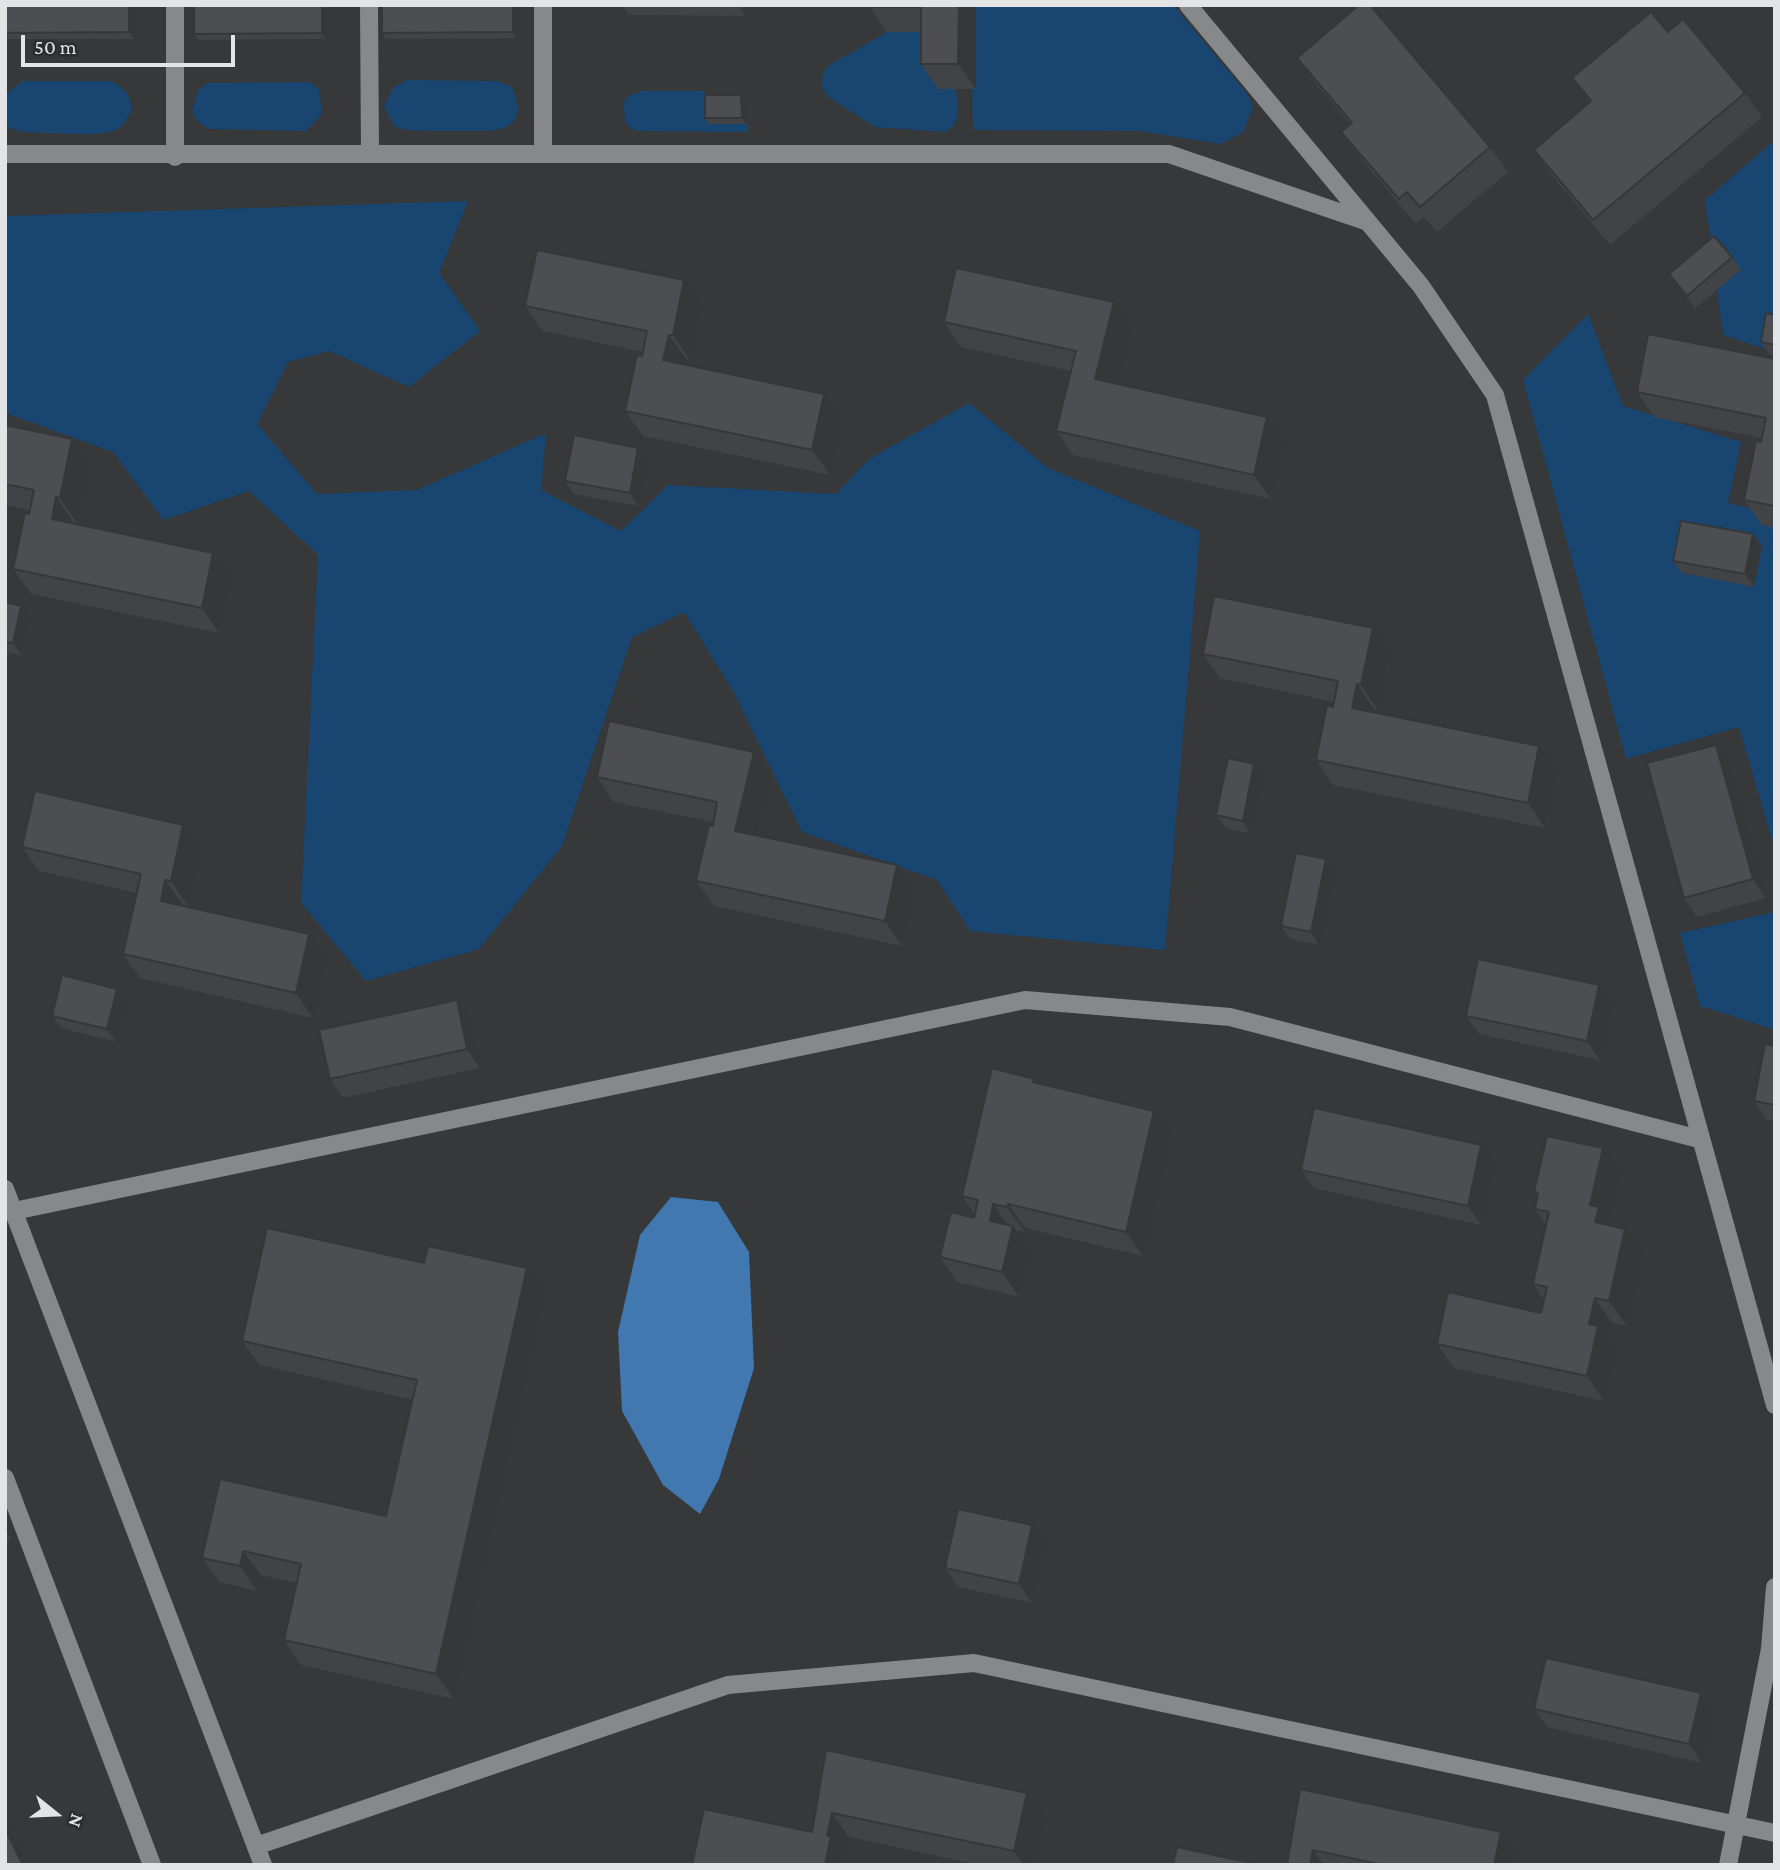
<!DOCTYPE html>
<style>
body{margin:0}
#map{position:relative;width:1780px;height:1870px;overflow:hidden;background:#363839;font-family:"Crimson Pro",serif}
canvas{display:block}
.frame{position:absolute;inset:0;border:7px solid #e3e4e6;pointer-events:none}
.north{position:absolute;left:21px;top:1779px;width:70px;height:70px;-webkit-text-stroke:5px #2c2d2f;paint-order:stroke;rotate:108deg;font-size:19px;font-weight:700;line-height:28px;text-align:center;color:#e3e4e6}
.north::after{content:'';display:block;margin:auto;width:24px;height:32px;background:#e3e4e6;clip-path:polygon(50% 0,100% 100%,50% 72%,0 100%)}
.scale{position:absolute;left:21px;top:35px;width:214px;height:32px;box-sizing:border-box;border:4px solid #e3e4e6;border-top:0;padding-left:9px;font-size:21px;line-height:24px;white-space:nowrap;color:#e3e4e6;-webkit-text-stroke:5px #2c2d2f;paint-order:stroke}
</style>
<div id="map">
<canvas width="1780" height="1870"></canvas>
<div class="frame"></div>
<div class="north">N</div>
<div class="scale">50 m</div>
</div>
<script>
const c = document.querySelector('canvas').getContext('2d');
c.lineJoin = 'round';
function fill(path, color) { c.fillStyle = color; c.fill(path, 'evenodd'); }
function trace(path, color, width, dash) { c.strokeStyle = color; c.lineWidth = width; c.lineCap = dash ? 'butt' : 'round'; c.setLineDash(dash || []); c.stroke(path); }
const green = new Path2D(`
 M 976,5 L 1173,5 L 1248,95 L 1253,107 L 1243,132 L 1220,144 L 1140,131 L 973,130 L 972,89 L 976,88 Z
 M 887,32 L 939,32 L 938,88 L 956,89 C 957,105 962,124 945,132 L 875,127 L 827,96 L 821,85 L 823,73 L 828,66 Z
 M 407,80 L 497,81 L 512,87 C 531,135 495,131 460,131 C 442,131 423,131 405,130 L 394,126 L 384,106 L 393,88 Z
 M 22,81 L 111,81 C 122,87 133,95 131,110 C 129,120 120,130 110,132 C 89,137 45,132 22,132 L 9,128 L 5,120 L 5,95 Z
 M 308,82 L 319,89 L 322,114 L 306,131 L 209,129 L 199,123 L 192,112 L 198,90 L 209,83 Z
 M 642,91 L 703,91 L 707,96 L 709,124 L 748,124 L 748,132 L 636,131 L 626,124 L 623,104 L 628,96 Z
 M 1775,140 L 1775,352 L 1723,335 L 1705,200 Z
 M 468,201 L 439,273 L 480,331 L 409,387 L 329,351 L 288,362 L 257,424 L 317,494 L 417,490 L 546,433 L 541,490 L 621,531 L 668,485 L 836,494 L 869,459 L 969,403 L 1048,468 L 1200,531 L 1165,950 L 970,931 L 937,880 L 802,832 L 734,693 L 684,612 L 632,637 L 562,846 L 479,949 L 366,981 L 301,903 L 318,555 L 249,491 L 163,520 L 113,452 L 5,413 L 5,216 Z
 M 1588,314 L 1623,406 L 1741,442 L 1728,503 L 1775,514 L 1775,851 L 1739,727 L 1626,759 L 1523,380 Z
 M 1775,912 L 1775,1030 L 1700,1006 L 1680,933 Z`);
const water = new Path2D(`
 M 671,1197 L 718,1202 L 749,1252 L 754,1368 L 719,1479 L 700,1514 L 663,1485 L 622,1411 L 618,1332 L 640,1235 Z`);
const minor = new Path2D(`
 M 175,5 L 175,157
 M 369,5 L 370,152
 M 543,5 L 543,153
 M 1188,5 L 1368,222
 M 5,154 L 1169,154 L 1368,222 L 1421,286 L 1495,395 L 1775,1405
 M 5,1189 L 263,1865
 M 14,1211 L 1025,1000 L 1230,1017 L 1699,1139
 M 5,1478 L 152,1865
 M 256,1846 L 728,1685 L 974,1663 L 1775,1833
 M 1728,1865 L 1770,1649 L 1775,1587`);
const wall = new Path2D(`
 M 5,5 L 134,5 L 134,39 L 5,39 Z
 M 326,5 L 326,39 L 199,40 L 194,34 Z
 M 517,5 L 517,38 L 386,39 L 382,33 Z
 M 622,5 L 746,5 L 746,16 L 629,15 Z
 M 976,5 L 976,89 L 938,89 L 921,64 L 921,32 L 887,32 L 870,7 Z
 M 1668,32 L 1745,93 L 1762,117 L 1610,245 L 1551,174 L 1534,150 L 1589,102 L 1572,78 Z
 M 1297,58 L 1490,147 L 1508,172 L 1437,232 L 1424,217 L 1416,224 L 1359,156 L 1341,132 L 1350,124 L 1315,83 Z
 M 741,95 L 746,102 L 746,124 L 709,124 L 705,118 Z
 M 1732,257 L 1741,270 L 1695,308 L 1669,274 Z
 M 1114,302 L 1132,327 L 1117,384 L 1284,442 L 1271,499 L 1073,455 L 1056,431 L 1071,371 L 961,347 L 944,322 Z
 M 701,305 L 690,360 L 686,359 L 685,365 L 824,394 L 841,419 L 830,475 L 643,436 L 625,411 L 643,352 L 543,331 L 525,306 Z
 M 1775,315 L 1775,356 L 1770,355 L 1761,342 Z
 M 1775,359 L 1775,528 L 1762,525 L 1744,500 L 1762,438 L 1654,417 L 1637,392 Z
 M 5,425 L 72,439 L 89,464 L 77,523 L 74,522 L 73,524 L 231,577 L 219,633 L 31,594 L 13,569 L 30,510 L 5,505 Z
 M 638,448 L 647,461 L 638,506 L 574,494 L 565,481 Z
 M 1753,534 L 1762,546 L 1754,587 L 1682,573 L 1673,561 Z
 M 5,602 L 29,618 L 22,656 L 5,652 Z
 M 1390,653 L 1378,710 L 1374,709 L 1373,712 L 1557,771 L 1545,828 L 1333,785 L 1316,760 L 1334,702 L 1220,678 L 1203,654 Z
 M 754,752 L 771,776 L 757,835 L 897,865 L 914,890 L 902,946 L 714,906 L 696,881 L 713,822 L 614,802 L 597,777 Z
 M 1729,763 L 1766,898 L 1697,917 L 1684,898 Z
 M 1254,764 L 1263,777 L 1251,834 L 1225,828 L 1216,815 Z
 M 183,825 L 201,850 L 188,906 L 183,905 L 183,906 L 326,959 L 313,1018 L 140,978 L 123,954 L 137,893 L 39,871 L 22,847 Z
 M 1326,859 L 1335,872 L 1319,945 L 1290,939 L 1281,926 Z
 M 1599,985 L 1613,1004 L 1600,1060 L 1479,1034 L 1466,1016 Z
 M 117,989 L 126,1002 L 116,1042 L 61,1028 L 52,1016 Z
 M 470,1019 L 480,1068 L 343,1098 L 330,1079 Z
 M 1775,1046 L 1775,1121 L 1767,1120 L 1754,1101 Z
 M 1034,1079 L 1037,1083 L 1171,1135 L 1143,1256 L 1025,1228 L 1025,1232 L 1015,1230 L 1030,1251 L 1019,1297 L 957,1282 L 940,1257 L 974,1218 L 975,1215 L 962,1196 Z
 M 1494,1163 L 1481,1225 L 1314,1188 L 1301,1170 Z
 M 1620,1173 L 1609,1222 L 1612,1226 L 1643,1253 L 1627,1326 L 1612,1323 L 1608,1341 L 1615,1351 L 1604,1401 L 1454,1368 L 1437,1344 L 1541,1313 L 1544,1300 L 1533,1284 L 1546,1225 L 1535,1209 L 1537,1197 L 1534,1192 Z
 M 544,1293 L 454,1699 L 301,1665 L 284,1640 L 296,1583 L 261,1575 L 257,1591 L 219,1582 L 202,1558 L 386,1516 L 413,1400 L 260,1365 L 242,1341 Z
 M 5,1524 L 11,1539 L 5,1542 Z
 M 1045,1543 L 1032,1603 L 958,1587 L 945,1568 Z
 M 1701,1693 L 1714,1712 L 1702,1763 L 1547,1727 L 1534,1709 Z
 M 826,1750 L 1044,1817 L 1034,1865 L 979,1865 L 849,1837 L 845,1857 L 848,1861 L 847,1865 L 692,1865 L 812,1832 Z
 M 1300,1789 L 1518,1857 L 1516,1865 L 1287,1865 Z`);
const shadedWall = new Path2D(`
 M 129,5 L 134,5 L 134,39 L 129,32 Z
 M 322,5 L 326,5 L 326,39 L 322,33 Z
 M 513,5 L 517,5 L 517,38 L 513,32 Z
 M 738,5 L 746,5 L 746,16 Z
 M 959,5 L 976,5 L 976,89 L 958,64 Z
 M 741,95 L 746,102 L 746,124 L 742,118 Z
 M 684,280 L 701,305 L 690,360 L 673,335 Z
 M 1114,302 L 1132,327 L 1112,404 L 1095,379 Z
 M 669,335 L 686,359 L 681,385 L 663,360 Z
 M 824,394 L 841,419 L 830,475 L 812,450 Z
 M 1267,417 L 1284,442 L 1271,499 L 1254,475 Z
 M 72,439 L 89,464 L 77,523 L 60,498 Z
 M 638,448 L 647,461 L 638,506 L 630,493 Z
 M 56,497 L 74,522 L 69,544 L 52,519 Z
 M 1753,534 L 1762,546 L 1754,587 L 1745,574 Z
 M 213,553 L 231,577 L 219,633 L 202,608 Z
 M 21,606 L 29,618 L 22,656 L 13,643 Z
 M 1373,628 L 1390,653 L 1378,710 L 1361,685 Z
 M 1357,684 L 1374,709 L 1369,733 L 1352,708 Z
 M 1716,745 L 1729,763 L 1766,898 L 1753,879 Z
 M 1539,746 L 1557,771 L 1545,828 L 1528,803 Z
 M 754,752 L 771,776 L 752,855 L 735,831 Z
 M 1254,764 L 1263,777 L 1251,834 L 1243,821 Z
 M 183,825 L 201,850 L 188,906 L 171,881 Z
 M 1326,859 L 1335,872 L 1319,945 L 1311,932 Z
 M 897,865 L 914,890 L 902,946 L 885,921 Z
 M 165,880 L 183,905 L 178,925 L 161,901 Z
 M 309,934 L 326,959 L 313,1018 L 296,993 Z
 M 1599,985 L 1613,1004 L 1600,1060 L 1587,1041 Z
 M 117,989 L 126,1002 L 116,1042 L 107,1029 Z
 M 457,1000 L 470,1019 L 480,1068 L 467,1049 Z
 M 1154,1111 L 1171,1135 L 1143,1256 L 1126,1232 Z
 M 1481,1145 L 1494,1163 L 1481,1225 L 1468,1206 Z
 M 1603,1148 L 1620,1173 L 1609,1222 L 1616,1231 L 1595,1222 L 1590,1205 Z
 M 993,1204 L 1011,1229 L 990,1221 Z
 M 1008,1204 L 1025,1228 L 1025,1232 L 1007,1207 Z
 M 1013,1226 L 1030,1251 L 1019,1297 L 1002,1272 Z
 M 1625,1229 L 1643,1253 L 1627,1326 L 1609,1301 Z
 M 527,1268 L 544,1293 L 454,1699 L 436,1674 Z
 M 1595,1298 L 1612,1323 L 1608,1341 L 1615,1351 L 1604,1401 L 1587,1376 L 1589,1324 Z
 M 5,1524 L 11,1539 L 5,1531 Z
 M 1032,1525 L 1045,1543 L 1032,1603 L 1019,1584 Z
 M 243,1551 L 261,1575 L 257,1591 L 240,1566 Z
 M 1701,1693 L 1714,1712 L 1702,1763 L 1689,1744 Z
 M 1027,1793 L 1044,1817 L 1034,1865 L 1024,1865 L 1014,1851 Z
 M 832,1813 L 849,1837 L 845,1857 L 848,1861 L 847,1865 L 825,1865 L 827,1836 Z
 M 5,1818 L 28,1865 L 23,1865 L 5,1829 Z
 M 1501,1832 L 1518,1857 L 1516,1865 L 1494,1865 Z
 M 1313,1850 L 1324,1865 L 1310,1865 Z`);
const building = new Path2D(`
 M 5,5 L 129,5 L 129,32 L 5,33 Z
 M 194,5 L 322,5 L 322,33 L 194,34 Z
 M 382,5 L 513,5 L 513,32 L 382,33 Z
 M 870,5 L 959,5 L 958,64 L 921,64 L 921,7 L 870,7 Z
 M 1359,5 L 1370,5 L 1490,147 L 1420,207 L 1407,192 L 1399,199 L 1341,132 L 1352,123 L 1297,58 Z
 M 1651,12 L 1668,32 L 1683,19 L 1745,93 L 1593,220 L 1534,150 L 1591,101 L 1572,78 Z
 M 705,95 L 741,95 L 742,118 L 705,118 Z
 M 1714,236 L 1732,257 L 1687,296 L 1669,274 Z
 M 537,250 L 684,280 L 673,335 L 669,335 L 663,360 L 824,394 L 812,450 L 625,411 L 637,355 L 642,356 L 647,331 L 525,306 Z
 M 956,268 L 1114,302 L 1095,379 L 1267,417 L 1254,475 L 1056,431 L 1076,351 L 944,322 Z
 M 1766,313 L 1775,315 L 1775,345 L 1761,342 Z
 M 1648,334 L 1775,359 L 1775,506 L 1744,500 L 1756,441 L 1761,442 L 1766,418 L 1637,392 Z
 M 5,425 L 72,439 L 60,498 L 56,497 L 52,519 L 213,553 L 202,608 L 13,569 L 25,513 L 29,514 L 34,490 L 5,484 Z
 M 574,435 L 638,448 L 630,493 L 565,481 Z
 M 1681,521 L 1753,534 L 1745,574 L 1673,561 Z
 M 1214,596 L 1373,628 L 1361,685 L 1357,684 L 1352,708 L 1539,746 L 1528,803 L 1316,760 L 1327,705 L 1333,707 L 1338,681 L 1203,654 Z
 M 5,602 L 21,606 L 13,643 L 5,642 Z
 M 609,721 L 754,752 L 735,831 L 897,865 L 885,921 L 696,881 L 709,825 L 713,826 L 717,802 L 597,777 Z
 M 1716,745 L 1753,879 L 1684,898 L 1647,763 Z
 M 1228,758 L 1254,764 L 1243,821 L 1216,815 Z
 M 35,791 L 183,825 L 171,881 L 165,880 L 161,901 L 309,934 L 296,993 L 123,954 L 141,874 L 22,847 Z
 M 1296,853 L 1326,859 L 1311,932 L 1281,926 Z
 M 1478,959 L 1599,985 L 1587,1041 L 1466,1016 Z
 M 62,975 L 117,989 L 107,1029 L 52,1016 Z
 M 457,1000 L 467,1049 L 330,1079 L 319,1030 Z
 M 1765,1044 L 1775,1046 L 1775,1105 L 1754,1101 Z
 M 992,1068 L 1034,1079 L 1033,1082 L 1154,1111 L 1126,1232 L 1008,1204 L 1007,1207 L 993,1204 L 990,1221 L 1013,1226 L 1002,1272 L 940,1257 L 951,1212 L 974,1218 L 978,1200 L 962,1196 Z
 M 1314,1108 L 1481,1145 L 1468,1206 L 1301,1170 Z
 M 1547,1136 L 1603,1148 L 1590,1205 L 1599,1207 L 1595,1222 L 1625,1229 L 1609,1301 L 1595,1298 L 1589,1324 L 1598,1326 L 1587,1376 L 1437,1344 L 1448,1292 L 1541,1313 L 1547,1287 L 1533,1284 L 1549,1212 L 1535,1209 L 1538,1193 L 1534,1192 Z
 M 267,1228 L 424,1263 L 428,1246 L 527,1268 L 436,1674 L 284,1640 L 301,1564 L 243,1551 L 240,1566 L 202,1558 L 220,1479 L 386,1516 L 417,1380 L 242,1341 Z
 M 958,1509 L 1032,1525 L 1019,1584 L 945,1568 Z
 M 1546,1658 L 1701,1693 L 1689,1744 L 1534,1709 Z
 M 826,1750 L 1027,1793 L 1014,1851 L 832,1813 L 827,1836 L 831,1836 L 825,1865 L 692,1865 L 704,1809 L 812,1832 Z
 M 1300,1789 L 1501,1832 L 1494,1865 L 1383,1865 L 1313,1850 L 1310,1865 L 1287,1865 Z
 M 5,1829 L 23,1865 L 5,1865 Z
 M 1177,1847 L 1260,1865 L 1173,1865 Z`);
fill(green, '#184671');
fill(water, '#4078af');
trace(minor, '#878889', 18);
fill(wall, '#424346');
fill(shadedWall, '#363739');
fill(building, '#4d4e51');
trace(building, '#363739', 2);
</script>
